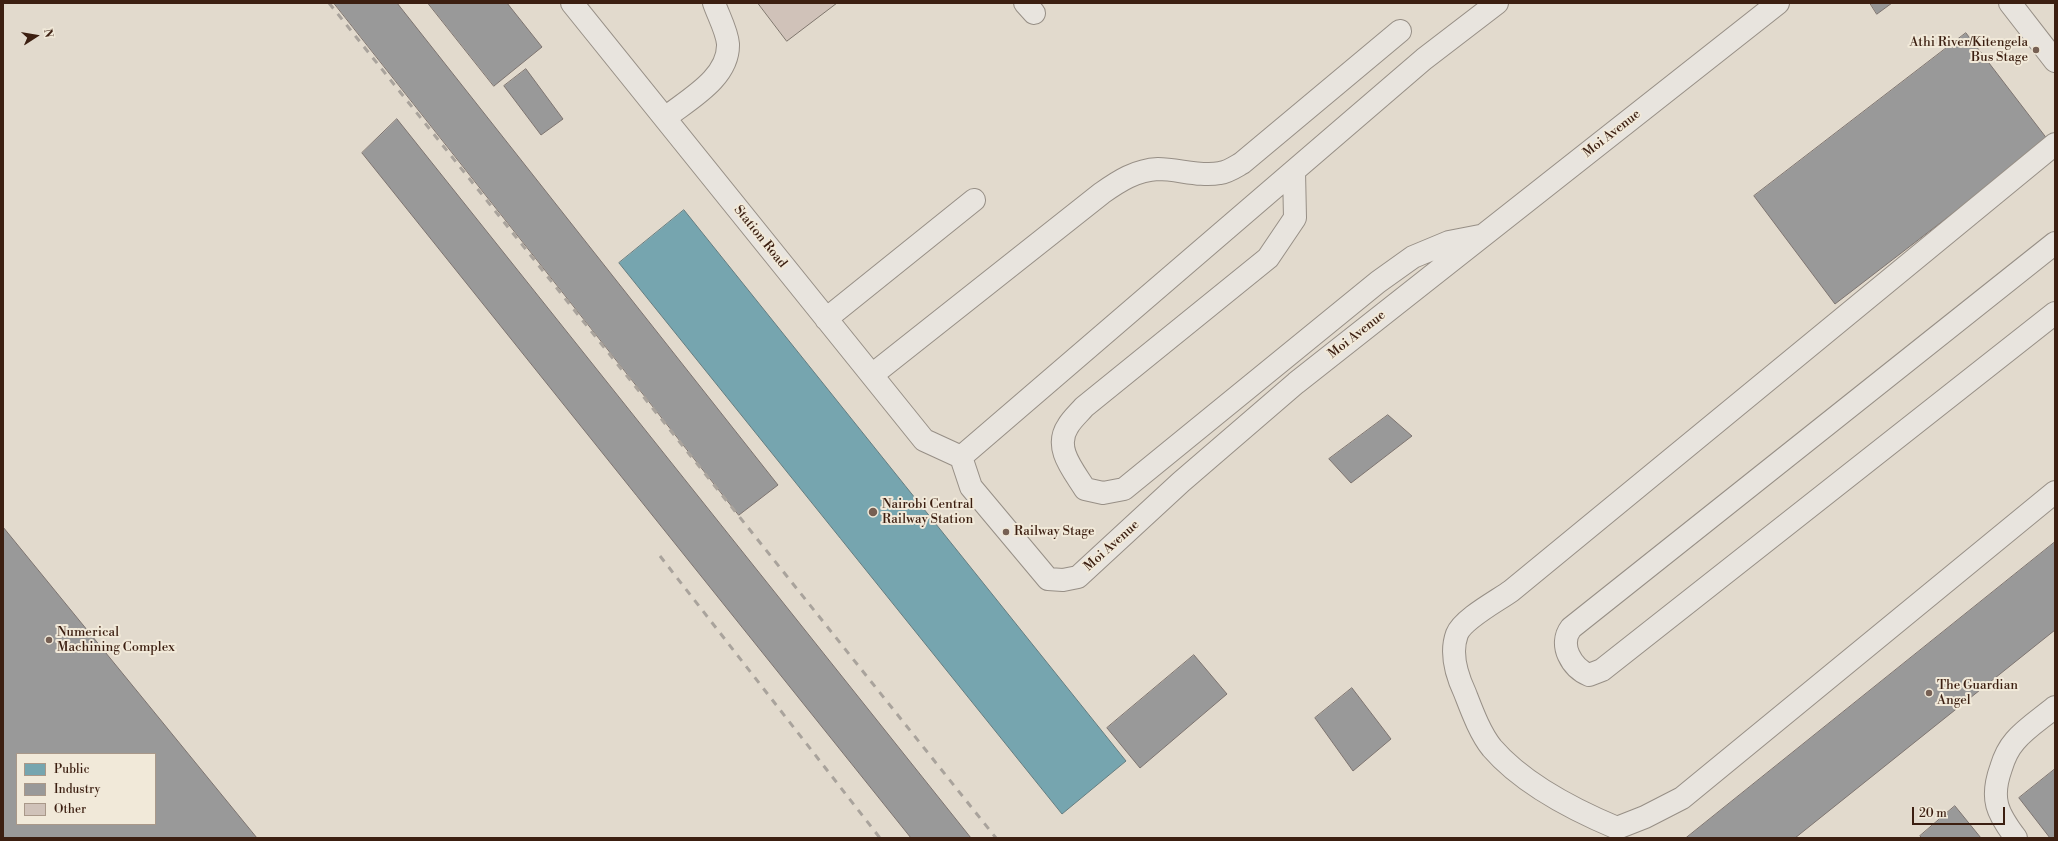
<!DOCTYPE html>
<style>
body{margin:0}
#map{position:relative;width:2058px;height:841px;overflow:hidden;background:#e2dacd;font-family:"Libre Bodoni",serif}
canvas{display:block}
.frame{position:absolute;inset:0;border:4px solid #3c1f11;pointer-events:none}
.legend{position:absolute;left:16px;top:753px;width:140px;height:72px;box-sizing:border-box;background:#f1e9d9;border:1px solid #a99889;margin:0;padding:5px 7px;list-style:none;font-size:12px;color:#3c1f11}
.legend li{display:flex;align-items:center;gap:8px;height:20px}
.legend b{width:20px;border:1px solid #a99889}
.north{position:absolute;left:16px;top:16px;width:40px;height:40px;-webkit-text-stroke:3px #f1e9d9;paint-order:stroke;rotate:78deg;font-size:11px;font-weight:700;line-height:16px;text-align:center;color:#3c1f11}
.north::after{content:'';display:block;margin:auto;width:14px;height:18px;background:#3c1f11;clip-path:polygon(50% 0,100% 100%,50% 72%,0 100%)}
.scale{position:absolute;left:1912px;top:807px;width:93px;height:18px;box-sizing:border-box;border:2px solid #3c1f11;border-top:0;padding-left:5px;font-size:12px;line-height:14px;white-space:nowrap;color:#3c1f11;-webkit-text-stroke:3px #f1e9d9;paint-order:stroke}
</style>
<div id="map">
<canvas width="2058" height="841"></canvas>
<div class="frame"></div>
<ul class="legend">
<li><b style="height:11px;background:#76a5af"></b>Public</li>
<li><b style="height:11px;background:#999"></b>Industry</li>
<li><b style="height:11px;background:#d0c2b9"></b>Other</li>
</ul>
<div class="north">N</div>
<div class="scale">20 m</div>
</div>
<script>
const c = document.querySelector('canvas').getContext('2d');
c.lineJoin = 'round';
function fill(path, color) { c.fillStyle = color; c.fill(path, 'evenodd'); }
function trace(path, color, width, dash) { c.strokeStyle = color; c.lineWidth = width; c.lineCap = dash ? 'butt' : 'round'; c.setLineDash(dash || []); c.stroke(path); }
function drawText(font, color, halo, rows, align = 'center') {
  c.font = font + ' "Libre Bodoni",serif'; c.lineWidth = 4; c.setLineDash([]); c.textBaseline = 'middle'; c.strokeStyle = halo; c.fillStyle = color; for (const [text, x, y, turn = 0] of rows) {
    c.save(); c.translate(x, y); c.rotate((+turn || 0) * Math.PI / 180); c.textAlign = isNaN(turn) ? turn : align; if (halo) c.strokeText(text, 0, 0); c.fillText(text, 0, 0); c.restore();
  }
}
const public = new Path2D(`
 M 684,210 L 1126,761 L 1062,814 L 619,263 Z`);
const industry = new Path2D(`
 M 334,3 L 397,3 L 778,485 L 739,515 Z
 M 428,3 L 507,3 L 542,47 L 494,86 Z
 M 1870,3 L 1892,3 L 1877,14 Z
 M 1966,33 L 2048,140 L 1835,304 L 1754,196 Z
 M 526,69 L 563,119 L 541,135 L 504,86 Z
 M 397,119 L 971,838 L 911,838 L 362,153 Z
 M 1388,415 L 1412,436 L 1351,483 L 1329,459 Z
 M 3,527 L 257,838 L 3,838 ZM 17,754 L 155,754 L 155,824 L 17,824 Z
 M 2055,542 L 2055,630 L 1795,838 L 1686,838 Z
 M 1194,655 L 1227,694 L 1140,768 L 1107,728 Z
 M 1352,688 L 1391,739 L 1353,771 L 1315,718 Z
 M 2055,769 L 2055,838 L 2050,838 L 2019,798 Z
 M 1955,806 L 1981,838 L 1922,838 L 1920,836 Z`);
const building = new Path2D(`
 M 758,3 L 837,3 L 787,41 Z`);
const minor = new Path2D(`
 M 572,3 L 924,440 L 961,457
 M 1025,3 L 1034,13
 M 2010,3 L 2055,61
 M 665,118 C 689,99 729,78 728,44 C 727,31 718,15 714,3
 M 2055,144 L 1511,591 C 1497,601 1463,619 1457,634 C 1450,653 1457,676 1465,693 C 1472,711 1480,733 1492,748 C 1523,784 1574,810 1617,828 L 1645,817 L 1682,798 L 2055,492
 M 1294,171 L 1295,218 L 1268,258 L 1084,407 C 1079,413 1072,419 1068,426 C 1053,448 1074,471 1085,489 L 1103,493 L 1124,489 L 1378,282 L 1413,257 L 1449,242 L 1480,236
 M 2055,243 L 1571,628 C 1558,645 1572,668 1589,675 L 1602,670 L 2055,313
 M 826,319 L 974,200
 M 872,375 L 1102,193 C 1119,181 1136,170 1158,169 C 1178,169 1200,177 1220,173 C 1228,172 1235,167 1242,163 L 1400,31
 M 961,457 L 971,487 L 1048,579 L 1063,580 L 1078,577 L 1181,482 L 1296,383 L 1778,3
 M 961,457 L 1424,59 L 1497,3
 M 2016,838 C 1997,813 1990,799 2001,768 C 2004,758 2008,749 2015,741 C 2026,728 2042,718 2055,707`);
const rail = new Path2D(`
 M 329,3 L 996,838
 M 660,556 L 880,838`);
const markers = [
 [2036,50,4,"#766053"],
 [873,512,5,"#766053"],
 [1006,532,4,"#766053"],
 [49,640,4,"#766053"],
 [1929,693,4,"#766053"]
];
const poiNames = [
 ["Athi River/Kitengela",2028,43,"right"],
 ["Bus Stage",2028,58,"right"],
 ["Nairobi Central",882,505],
 ["Railway Station",882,520],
 ["Railway Stage",1014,532],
 ["Numerical",57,633],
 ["Machining Complex",57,648],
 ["The Guardian",1937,686],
 ["Angel",1937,701]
];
const streetNames = [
 ["Moi Avenue",1612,134,-38],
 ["Station Road",760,237,51],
 ["Moi Avenue",1357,335,-38],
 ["Moi Avenue",1112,546,-42]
];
fill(public, '#76a5af');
trace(public, '#657d80', 1);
fill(industry, '#999');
trace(industry, '#7d7470', 1);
fill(building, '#d0c2b9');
trace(building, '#7f766d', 1);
trace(minor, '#978f86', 24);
trace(minor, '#e8e4de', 22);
trace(rail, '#a9a39c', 3, [7, 7]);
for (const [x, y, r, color] of markers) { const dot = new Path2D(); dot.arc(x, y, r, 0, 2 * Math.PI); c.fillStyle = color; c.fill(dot); trace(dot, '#f1e9d9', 1.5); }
drawText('13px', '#3c1f11', '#f1e9d9', poiNames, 'left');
drawText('13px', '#3c1f11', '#f1e9d9', streetNames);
</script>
